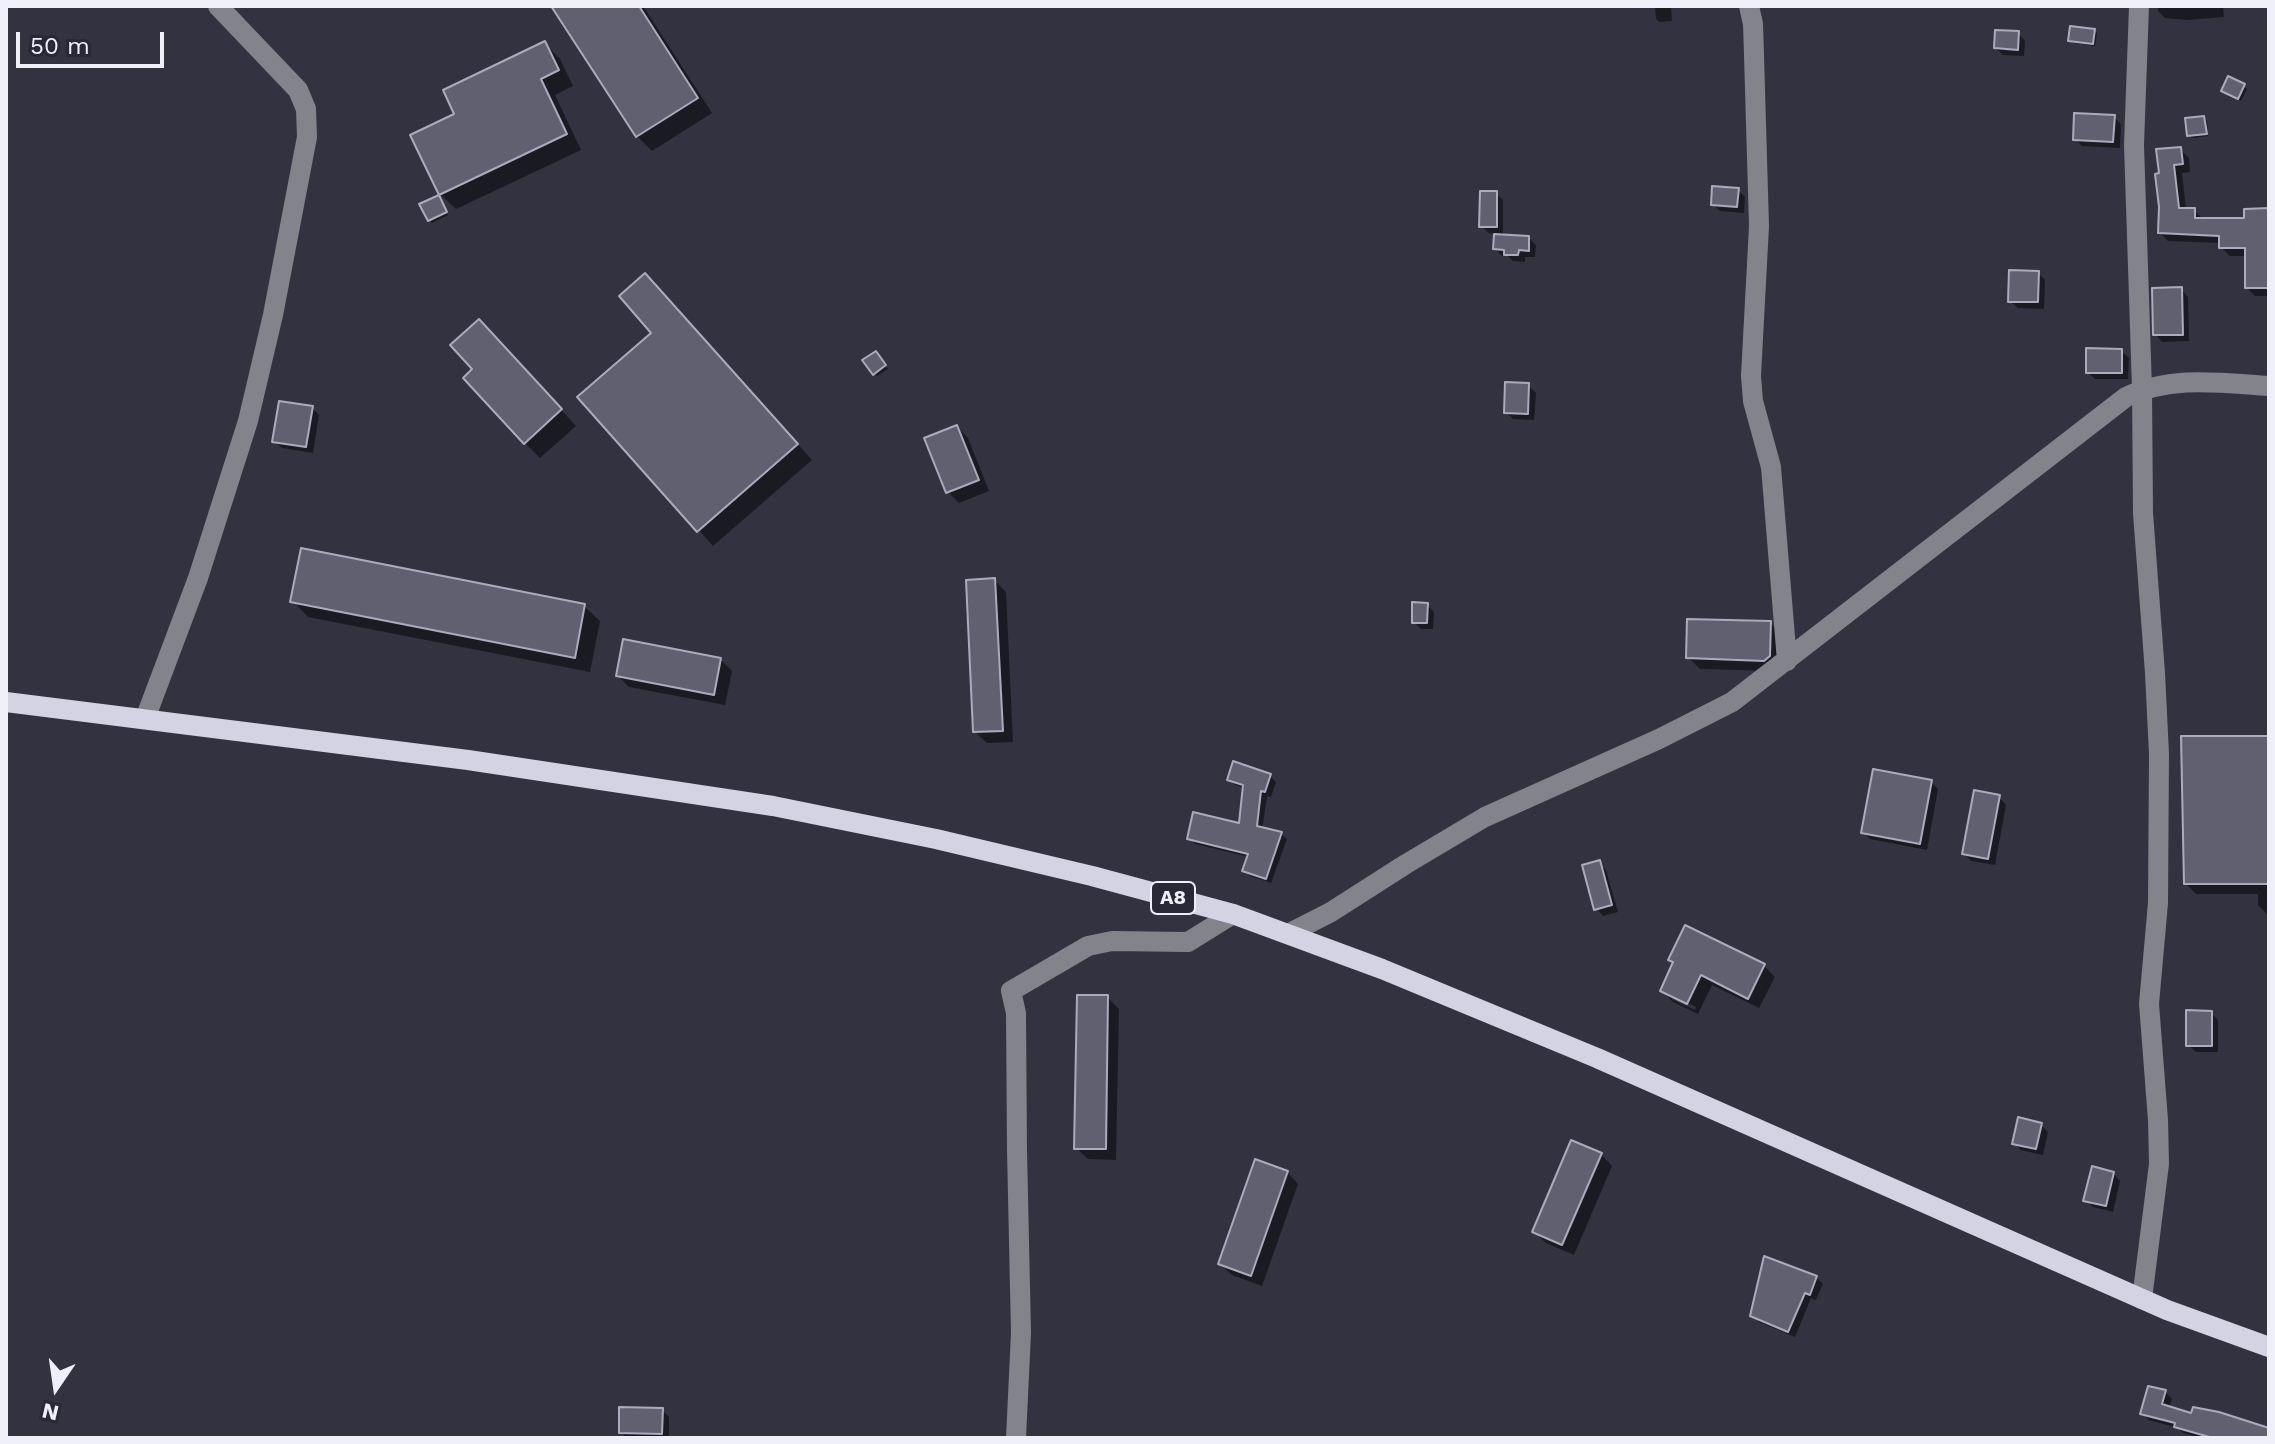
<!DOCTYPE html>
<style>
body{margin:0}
#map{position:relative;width:2275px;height:1444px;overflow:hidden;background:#323241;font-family:"Work Sans",sans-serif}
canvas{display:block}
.frame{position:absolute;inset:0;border:8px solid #efeff9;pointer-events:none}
.north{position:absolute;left:16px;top:1348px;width:80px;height:80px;-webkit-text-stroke:6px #282837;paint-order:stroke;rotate:193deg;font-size:22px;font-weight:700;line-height:32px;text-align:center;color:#efeff9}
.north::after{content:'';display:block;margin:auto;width:28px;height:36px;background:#efeff9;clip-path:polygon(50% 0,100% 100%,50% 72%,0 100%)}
.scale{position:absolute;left:16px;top:32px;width:148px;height:36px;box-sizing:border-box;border:4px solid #efeff9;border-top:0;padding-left:10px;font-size:24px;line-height:28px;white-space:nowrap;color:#efeff9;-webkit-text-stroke:6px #282837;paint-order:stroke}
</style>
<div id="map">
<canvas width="2275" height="1444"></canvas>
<div class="frame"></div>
<div class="north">N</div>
<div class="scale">50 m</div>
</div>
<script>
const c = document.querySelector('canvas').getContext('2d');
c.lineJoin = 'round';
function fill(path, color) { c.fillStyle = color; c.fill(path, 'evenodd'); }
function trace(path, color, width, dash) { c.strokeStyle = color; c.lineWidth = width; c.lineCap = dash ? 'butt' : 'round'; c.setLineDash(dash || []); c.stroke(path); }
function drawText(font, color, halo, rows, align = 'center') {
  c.font = font + ' "Work Sans",sans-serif'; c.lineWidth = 7; c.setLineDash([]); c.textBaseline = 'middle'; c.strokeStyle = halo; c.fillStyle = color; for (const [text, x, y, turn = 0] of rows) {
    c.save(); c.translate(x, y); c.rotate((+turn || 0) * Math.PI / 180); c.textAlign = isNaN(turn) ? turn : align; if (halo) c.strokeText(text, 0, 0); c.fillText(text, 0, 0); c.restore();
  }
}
const shadow = new Path2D(`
 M 553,6 L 643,6 L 712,113 L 652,151 L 637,136 Z
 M 1655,6 L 1671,6 L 1672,21 L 1659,22 L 1656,19 Z
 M 2158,6 L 2223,6 L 2224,17 L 2187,20 L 2165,18 L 2158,11 Z
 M 2094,30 L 2097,33 L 2095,46 L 2073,43 L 2070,40 Z
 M 2018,33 L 2025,41 L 2024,56 L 2003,55 L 1996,48 Z
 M 544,43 L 560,59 L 573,86 L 555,95 L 581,150 L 456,209 L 440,194 L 457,115 Z
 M 2229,79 L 2247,89 L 2241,101 L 2224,91 Z
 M 2114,117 L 2121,124 L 2120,148 L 2082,146 L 2075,139 Z
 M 2204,118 L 2207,121 L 2208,136 L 2192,138 L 2189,135 Z
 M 2180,149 L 2189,158 L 2190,172 L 2182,173 L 2186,210 L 2194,210 L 2203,219 L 2246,220 L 2246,211 L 2269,210 L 2269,296 L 2255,296 L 2247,288 L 2247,256 L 2230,256 L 2221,247 L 2221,243 L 2168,241 L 2160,233 L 2161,206 L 2157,176 Z
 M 1738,190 L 1745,197 L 1744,213 L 1720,211 L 1713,204 Z
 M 1496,193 L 1503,200 L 1503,237 L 1529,238 L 1536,245 L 1535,257 L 1525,257 L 1525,262 L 1513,261 L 1508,256 L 1502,256 L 1495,248 L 1496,234 L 1489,233 L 1481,226 Z
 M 439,197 L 448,215 L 432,223 L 429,220 Z
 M 2038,273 L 2045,280 L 2044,309 L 2018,308 L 2010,301 Z
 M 2181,289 L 2188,297 L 2189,341 L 2162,342 L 2155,334 Z
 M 660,291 L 812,460 L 713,546 L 580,397 L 654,333 Z
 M 494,336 L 576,426 L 540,458 L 525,443 L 475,370 Z
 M 2121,351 L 2129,358 L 2128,379 L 2095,379 L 2088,372 Z
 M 878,356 L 888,369 L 877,376 L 874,373 Z
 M 1528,385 L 1536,393 L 1534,420 L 1513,419 L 1506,412 Z
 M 312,408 L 319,415 L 313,453 L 282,448 L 274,441 Z
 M 957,427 L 968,438 L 989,491 L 959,503 L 948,492 Z
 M 994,580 L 1006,592 L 1013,742 L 987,743 L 975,732 Z
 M 293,601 L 584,606 L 600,621 L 590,672 L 308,617 Z
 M 1427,605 L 1434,612 L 1433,629 L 1421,629 L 1414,622 Z
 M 1770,623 L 1781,634 L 1776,671 L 1700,669 L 1688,657 Z
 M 720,659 L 732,671 L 725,705 L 629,687 L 618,676 Z
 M 2269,738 L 2269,916 L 2258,905 L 2258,894 L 2196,894 L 2186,884 Z
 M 1270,776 L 1276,782 L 1271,797 L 1267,796 L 1262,830 L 1281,834 L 1287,839 L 1271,883 L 1250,876 L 1244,871 L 1249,857 L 1195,844 L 1189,838 L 1241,825 L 1245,788 L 1235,785 L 1229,779 Z
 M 1931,782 L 1938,789 L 1927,850 L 1870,839 L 1863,832 Z
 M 1999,797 L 2006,805 L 1995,865 L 1971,861 L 1964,853 Z
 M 1599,863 L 1606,870 L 1618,912 L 1603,916 L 1596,908 Z
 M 1686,928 L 1764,966 L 1775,977 L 1759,1008 L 1712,985 L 1698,1014 L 1673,1002 L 1662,991 ZM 1672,995 L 1696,1007 L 1695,1010 L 1672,999 Z
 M 1107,997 L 1119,1009 L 1116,1160 L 1088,1159 L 1076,1148 Z
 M 2211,1013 L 2218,1020 L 2218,1052 L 2196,1052 L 2188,1045 Z
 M 2041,1125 L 2048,1132 L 2043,1155 L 2021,1150 L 2014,1143 Z
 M 1601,1154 L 1612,1166 L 1574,1255 L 1546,1243 L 1534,1232 Z
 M 1287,1172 L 1298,1184 L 1262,1286 L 1232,1275 L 1220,1264 Z
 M 2113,1173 L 2120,1181 L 2113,1212 L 2093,1207 L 2086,1200 Z
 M 1816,1277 L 1823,1284 L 1816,1300 L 1811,1298 L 1795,1337 L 1759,1322 L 1752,1315 Z
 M 2165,1392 L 2172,1399 L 2169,1408 L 2193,1416 L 2269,1431 L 2269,1438 L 2201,1438 L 2183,1433 L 2178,1428 L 2149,1420 L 2142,1413 Z
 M 662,1410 L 669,1417 L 669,1438 L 626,1438 L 621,1432 Z`);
const building = new Path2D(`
 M 551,6 L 639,6 L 698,98 L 636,137 Z
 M 2070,26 L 2095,29 L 2093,44 L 2068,41 Z
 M 1995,30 L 2019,31 L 2018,50 L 1994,48 Z
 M 545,41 L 559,70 L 541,79 L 567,134 L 439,195 L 410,135 L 454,114 L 443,90 Z
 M 2228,76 L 2245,84 L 2238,99 L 2221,91 Z
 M 2074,113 L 2115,115 L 2113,142 L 2073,140 Z
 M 2204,116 L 2207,134 L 2187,136 L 2185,118 Z
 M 2181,147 L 2183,164 L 2174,165 L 2179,208 L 2195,208 L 2195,218 L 2244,218 L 2244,209 L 2269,208 L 2268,288 L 2245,288 L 2245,248 L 2219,248 L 2219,236 L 2158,233 L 2159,207 L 2155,174 L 2159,173 L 2156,149 Z
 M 1712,186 L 1739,188 L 1737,207 L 1711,205 Z
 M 1480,191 L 1497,191 L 1497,227 L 1479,227 Z
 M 439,195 L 447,212 L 428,221 L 419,204 Z
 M 1494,234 L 1529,236 L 1529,251 L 1519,250 L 1518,255 L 1504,255 L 1504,250 L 1493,249 Z
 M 2009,270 L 2039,271 L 2038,302 L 2008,302 Z
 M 645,273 L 798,444 L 697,532 L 577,397 L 651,333 L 619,296 Z
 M 2182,287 L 2183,335 L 2153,335 L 2152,288 Z
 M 479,319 L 562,409 L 524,444 L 463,378 L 472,369 L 450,345 Z
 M 2086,348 L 2122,349 L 2122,373 L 2086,373 Z
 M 876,351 L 886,365 L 873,375 L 862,360 Z
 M 1505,382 L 1529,383 L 1528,414 L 1504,413 Z
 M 279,401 L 313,406 L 306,447 L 272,442 Z
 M 957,425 L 979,480 L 946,493 L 924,438 Z
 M 301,548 L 585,604 L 575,658 L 290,602 Z
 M 995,578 L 1003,731 L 973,732 L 966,580 Z
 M 1412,602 L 1428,603 L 1427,623 L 1412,623 Z
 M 1687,619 L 1771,621 L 1770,656 L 1764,661 L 1686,658 Z
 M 623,639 L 721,658 L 714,695 L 616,676 Z
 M 2181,736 L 2269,736 L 2269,884 L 2184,884 Z
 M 1233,761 L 1271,774 L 1265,792 L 1261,791 L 1257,826 L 1282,832 L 1266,879 L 1242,871 L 1248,854 L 1187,839 L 1193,812 L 1239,823 L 1243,785 L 1227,780 Z
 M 1873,769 L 1932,780 L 1920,844 L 1861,833 Z
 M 1974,790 L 2000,795 L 1988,859 L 1962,854 Z
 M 1600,860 L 1612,905 L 1594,910 L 1582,865 Z
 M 1685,925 L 1765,964 L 1748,999 L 1701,975 L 1687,1004 L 1660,991 L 1673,962 L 1668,960 Z
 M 1077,995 L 1108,995 L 1106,1149 L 1074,1149 Z
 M 2186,1010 L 2212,1011 L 2212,1046 L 2186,1046 Z
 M 2018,1117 L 2042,1123 L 2036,1149 L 2012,1144 Z
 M 1571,1140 L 1602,1153 L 1562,1245 L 1532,1232 Z
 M 1255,1159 L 1288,1171 L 1251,1276 L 1218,1264 Z
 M 2092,1166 L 2114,1172 L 2106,1206 L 2083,1201 Z
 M 1764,1256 L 1817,1276 L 1810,1295 L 1805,1293 L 1788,1332 L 1750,1316 Z
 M 2148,1386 L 2166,1390 L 2162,1404 L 2191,1413 L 2193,1407 L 2219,1412 L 2269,1428 L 2269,1438 L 2213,1438 L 2174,1427 L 2175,1423 L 2140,1414 Z
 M 619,1407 L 663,1408 L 662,1434 L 619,1433 Z`);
const minor = new Path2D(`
 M 1749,6 L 1753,24 L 1754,55 L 1759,226 L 1751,376 L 1753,401 L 1771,467 L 1787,661
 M 2139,6 L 2134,145 L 2142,389 L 2143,513 L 2155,673 L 2159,754 L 2158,903 L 2149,1004 L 2158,1120 L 2159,1164 L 2142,1299
 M 145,719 L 198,578 L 248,421 L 273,315 L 307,137 L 306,109 L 298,90 L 218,6
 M 1288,934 L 1331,912 L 1406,864 L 1485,817 L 1659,739 L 1732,702 L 2126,397 C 2171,375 2221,383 2269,386
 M 1016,1438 L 1021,1333 L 1017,1150 L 1016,1013 L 1011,991 L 1088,946 L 1112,941 L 1188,942 L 1233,914`);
const major = new Path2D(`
 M 6,702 L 468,760 L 773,806 L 936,839 L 1092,876 L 1233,914 L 1382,969 L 1597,1058 L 2167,1310 L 2269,1347`);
const shields = [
 [1173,898,44]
];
const shieldNames = [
 ["A8",1173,898]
];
fill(shadow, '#0007');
fill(building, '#606071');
trace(building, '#aaabbd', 2);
trace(minor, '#83838c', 20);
trace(major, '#d3d3e4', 20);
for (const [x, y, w] of shields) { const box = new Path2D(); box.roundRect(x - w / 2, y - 16, w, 32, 6); c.fillStyle = '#282837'; c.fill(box); trace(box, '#efeff9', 2); }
drawText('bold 20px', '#efeff9', null, shieldNames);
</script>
